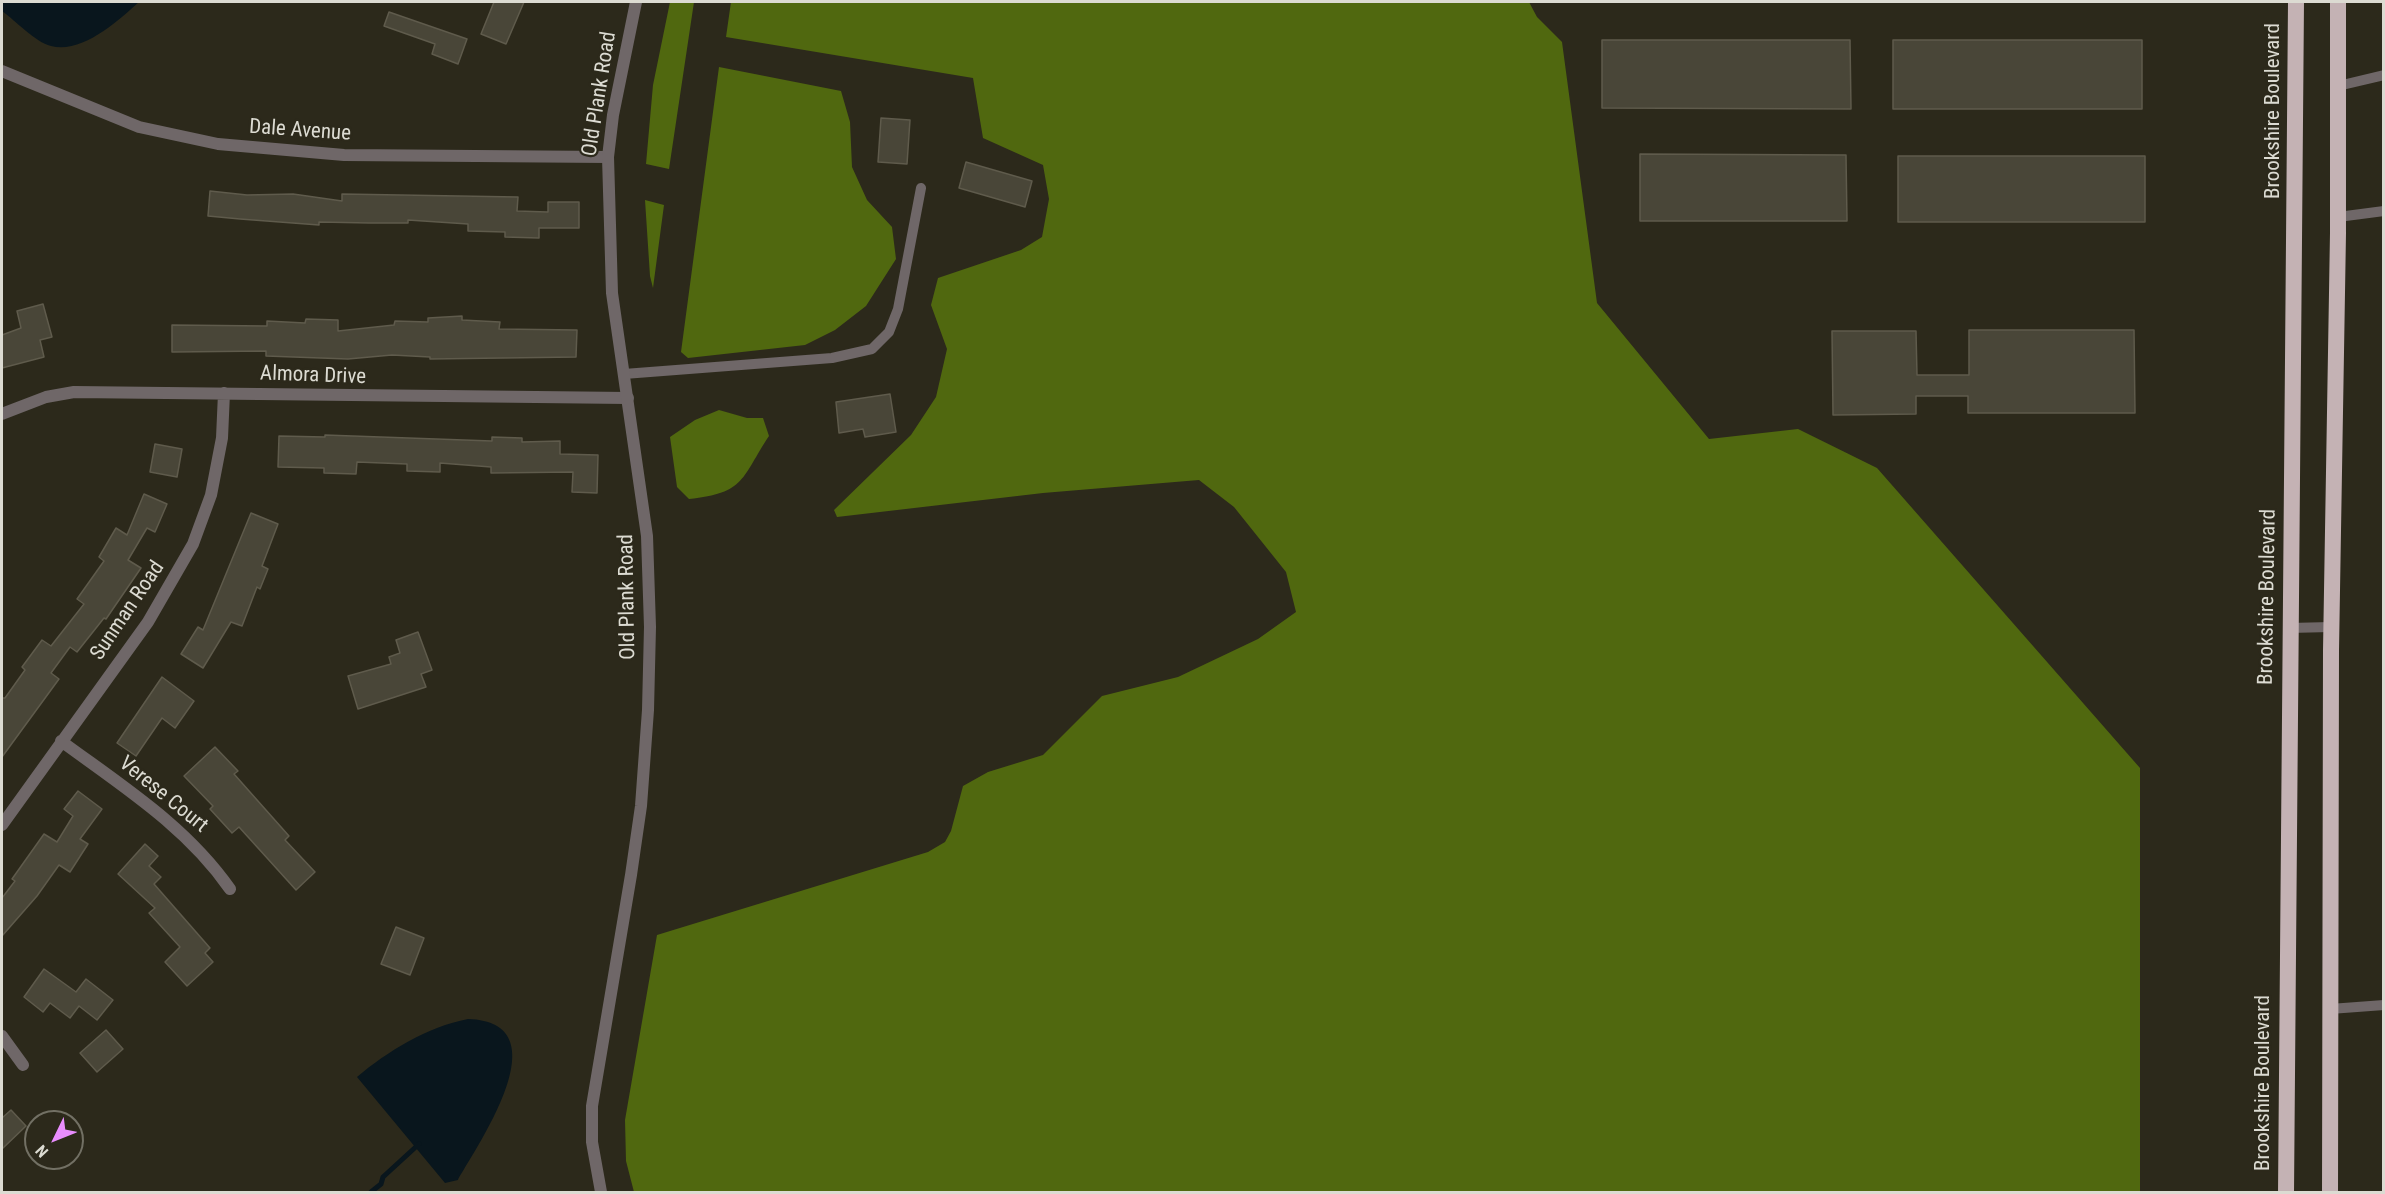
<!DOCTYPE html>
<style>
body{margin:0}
#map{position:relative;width:2385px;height:1194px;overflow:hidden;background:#2c291b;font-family:"Roboto Condensed",sans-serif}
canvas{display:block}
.frame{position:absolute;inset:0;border:3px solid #dcdbd2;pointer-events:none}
.north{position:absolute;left:24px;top:1110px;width:60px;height:60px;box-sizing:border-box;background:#2c291b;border:2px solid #727064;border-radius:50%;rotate:227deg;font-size:16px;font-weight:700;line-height:24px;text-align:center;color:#dcdbd2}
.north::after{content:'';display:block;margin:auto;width:21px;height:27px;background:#e98dfe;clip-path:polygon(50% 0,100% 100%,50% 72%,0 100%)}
</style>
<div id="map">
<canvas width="2385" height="1194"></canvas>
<div class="frame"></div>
<div class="north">N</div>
</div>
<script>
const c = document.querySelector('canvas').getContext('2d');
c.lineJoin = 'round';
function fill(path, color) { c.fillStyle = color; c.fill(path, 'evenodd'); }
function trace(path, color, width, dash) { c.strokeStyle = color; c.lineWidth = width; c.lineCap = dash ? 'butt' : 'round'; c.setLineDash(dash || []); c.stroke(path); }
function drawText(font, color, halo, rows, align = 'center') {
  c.font = font + ' "Roboto Condensed",sans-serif'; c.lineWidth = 4.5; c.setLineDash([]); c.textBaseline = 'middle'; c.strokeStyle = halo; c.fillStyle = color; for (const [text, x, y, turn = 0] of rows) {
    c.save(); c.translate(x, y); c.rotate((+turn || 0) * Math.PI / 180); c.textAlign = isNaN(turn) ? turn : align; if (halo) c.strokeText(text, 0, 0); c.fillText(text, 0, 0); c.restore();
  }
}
const forest = new Path2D(`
 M 670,2 L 694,2 L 669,169 L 646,164 L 653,85 Z
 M 731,2 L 1529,2 L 1537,17 L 1562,42 L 1597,303 L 1709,439 L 1798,429 L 1877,468 L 2140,768 L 2140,1192 L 634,1192 L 626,1161 L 625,1120 L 657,935 L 928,852 L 945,842 L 951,831 L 963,786 L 988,772 L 1043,755 L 1102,696 L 1178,677 L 1258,639 L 1296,612 L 1286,572 L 1234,507 L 1199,480 L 1043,493 L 837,517 L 834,510 L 911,435 L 936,397 L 947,349 L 931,305 L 938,278 L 1021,250 L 1042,237 L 1049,199 L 1043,165 L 983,138 L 973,78 L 726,37 Z
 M 719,67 L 841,91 L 850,122 L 852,167 L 867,200 L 892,227 L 896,259 L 866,306 L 835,330 L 805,345 L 688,358 L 681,352 Z
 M 645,200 L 664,205 L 653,288 L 650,276 Z
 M 719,410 L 747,418 L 763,418 L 769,436 C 741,478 746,493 689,499 L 677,487 L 670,437 L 695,420 Z`);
const water = new Path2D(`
 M 2,2 L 139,2 C 118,21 82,54 51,46 C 35,42 16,21 2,11 Z
 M 468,1019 C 563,1022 479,1143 458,1180 L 445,1183 L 357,1077 C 388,1051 427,1027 468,1019 Z`);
const stream = new Path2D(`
 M 371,1192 L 381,1184 L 383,1177 L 419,1144`);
const building = new Path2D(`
 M 494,2 L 524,2 L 506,44 L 481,34 Z
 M 389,12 L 467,39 L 458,64 L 432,54 L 435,44 L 384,26 Z
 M 1602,40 L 1850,40 L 1851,109 L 1602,108 Z
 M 1893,40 L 2142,40 L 2142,109 L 1893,109 Z
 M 881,118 L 910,120 L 907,164 L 878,162 Z
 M 1640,154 L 1846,155 L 1847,221 L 1640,221 Z
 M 1898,156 L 2145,156 L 2145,222 L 1898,222 Z
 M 966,162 L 1032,181 L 1025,207 L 959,188 Z
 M 210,191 L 247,195 L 293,194 L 342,201 L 342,194 L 518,197 L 517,211 L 548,212 L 548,202 L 579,202 L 579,228 L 539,228 L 539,238 L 505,237 L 505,232 L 468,231 L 468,224 L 408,220 L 408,223 L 370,223 L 319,222 L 319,225 L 240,219 L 208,216 Z
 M 43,304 L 52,337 L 40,340 L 44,357 L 2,368 L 2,335 L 21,328 L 17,311 Z
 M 462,316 L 462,320 L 500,322 L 499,329 L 577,330 L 576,357 L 430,359 L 430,357 L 392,355 L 348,359 L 266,356 L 266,351 L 172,352 L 172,325 L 267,326 L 267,321 L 305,323 L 306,319 L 338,320 L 338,331 L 394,325 L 395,321 L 428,322 L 428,318 Z
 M 1969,330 L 2134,330 L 2135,413 L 1968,413 L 1968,396 L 1916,396 L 1916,414 L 1833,415 L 1832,331 L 1916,331 L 1917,375 L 1969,375 Z
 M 890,394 L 896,432 L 865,437 L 863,429 L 839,433 L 836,402 Z
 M 325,435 L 492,441 L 492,437 L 522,438 L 522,442 L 560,441 L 560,454 L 598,455 L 597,493 L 572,492 L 573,472 L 491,473 L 491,467 L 440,463 L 440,472 L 407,471 L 407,464 L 357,462 L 356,474 L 324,473 L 324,468 L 278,467 L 279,436 L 325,437 Z
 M 155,444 L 182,449 L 177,477 L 150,472 Z
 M 144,494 L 167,504 L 155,532 L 147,528 L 128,560 L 141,568 L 106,619 L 104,618 L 77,652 L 70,647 L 51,673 L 59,679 L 2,757 L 2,698 L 5,698 L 25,670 L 22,667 L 42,640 L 51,646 L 84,604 L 77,599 L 104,561 L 99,557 L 116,528 L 127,535 Z
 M 251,513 L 278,524 L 262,566 L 268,569 L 260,589 L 257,587 L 242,626 L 231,622 L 203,668 L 181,654 L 198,627 L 203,630 Z
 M 418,632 L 432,670 L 421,674 L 426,687 L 358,709 L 348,676 L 391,664 L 389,657 L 400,653 L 396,640 Z
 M 162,677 L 194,701 L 175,728 L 162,718 L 136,756 L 117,743 Z
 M 215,747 L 238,771 L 234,774 L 289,836 L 285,840 L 315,872 L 296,890 L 239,827 L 232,833 L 210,809 L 213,806 L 184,776 Z
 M 78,791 L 102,809 L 80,839 L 88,844 L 70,872 L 59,865 L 37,896 L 2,936 L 2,898 L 15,881 L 12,879 L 44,834 L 57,842 L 73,816 L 64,809 Z
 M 145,844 L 158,856 L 149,866 L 161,877 L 154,884 L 210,948 L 205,953 L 213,962 L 187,986 L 165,962 L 180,947 L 149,913 L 155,908 L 118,874 Z
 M 396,927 L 424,938 L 410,975 L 381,964 Z
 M 44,969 L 76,992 L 86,979 L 113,1000 L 97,1020 L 79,1006 L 70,1018 L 50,1003 L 43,1012 L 24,997 Z
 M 106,1030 L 123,1049 L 97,1072 L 80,1053 Z
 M 11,1110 L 26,1126 L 2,1149 L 2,1118 Z`);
const service = new Path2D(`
 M 2338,86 L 2384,75
 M 2338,217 L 2384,211
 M 624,374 L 832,358 L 872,349 L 889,332 L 898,309 L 921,188
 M 2289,628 L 2331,627
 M 2330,1009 L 2384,1005`);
const minor = new Path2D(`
 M 2,71 L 139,127 L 218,144 L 344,155 L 608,157
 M 2,414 L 46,397 L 74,392 L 628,398
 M 61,741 C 122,786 186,826 230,889
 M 2,825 L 148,622 L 193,544 L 211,495 L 222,438 L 224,393
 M 2,1036 L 23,1065`);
const tertiary = new Path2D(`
 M 601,1192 L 592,1142 L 592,1106 L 631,875 L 641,806 L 648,710 L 650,627 L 647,536 L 612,293 L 608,157 L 613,115 L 636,2`);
const trunk = new Path2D(`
 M 2286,1192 L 2296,2
 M 2330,1192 L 2331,650 L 2338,233 L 2338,2`);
const streetNames = [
 ["Old Plank Road",600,94,-81],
 ["Brookshire Boulevard",2274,111,-90],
 ["Dale Avenue",300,131,4],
 ["Almora Drive",313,376,2],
 ["Old Plank Road",628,597,-91],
 ["Brookshire Boulevard",2268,597,-89],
 ["Sunman Road",128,611,-56],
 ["Verese Court",163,795,39],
 ["Brookshire Boulevard",2264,1083,-90]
];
fill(forest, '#50680f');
fill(water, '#09161d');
trace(stream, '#09161d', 5);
fill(building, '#494638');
trace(building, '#5f5b4c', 1.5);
trace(service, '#6f6768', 10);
trace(minor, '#6f6768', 12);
trace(tertiary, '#6f6768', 12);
trace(trunk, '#c4b2b4', 16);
drawText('21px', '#dcdbd2', '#2c291b', streetNames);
</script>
